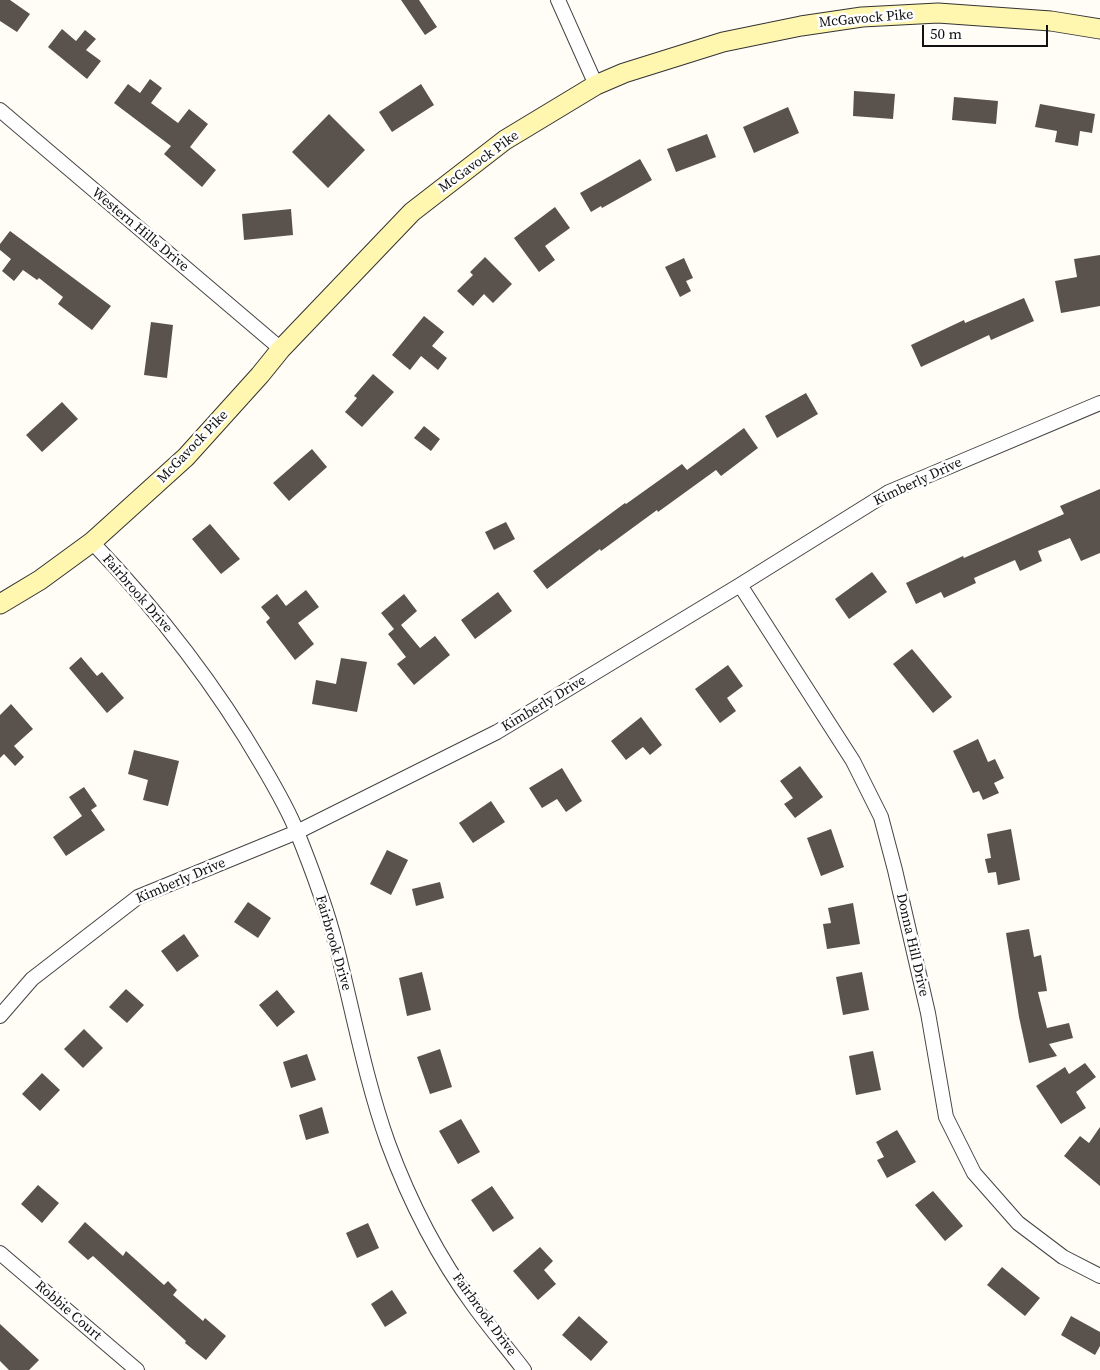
<!DOCTYPE html>
<style>
body{margin:0}
#map{position:relative;width:1100px;height:1370px;overflow:hidden;background:#fffdf5;font-family:"Source Serif 4",serif}
canvas{display:block}
.scale{position:absolute;left:922px;top:25px;width:126px;height:22px;box-sizing:border-box;border:2px solid #111;border-top:0;padding-left:6px;font-size:15px;line-height:18px;white-space:nowrap;color:#111;-webkit-text-stroke:4px #fff;paint-order:stroke}
</style>
<div id="map">
<canvas width="1100" height="1370"></canvas>
<div class="scale">50 m</div>
</div>
<script>
const c = document.querySelector('canvas').getContext('2d');
c.lineJoin = 'round';
function fill(path, color) { c.fillStyle = color; c.fill(path, 'evenodd'); }
function trace(path, color, width, dash) { c.strokeStyle = color; c.lineWidth = width; c.lineCap = dash ? 'butt' : 'round'; c.setLineDash(dash || []); c.stroke(path); }
function drawText(font, color, halo, rows, align = 'center') {
  c.font = font + ' "Source Serif 4",serif'; c.lineWidth = 5; c.setLineDash([]); c.textBaseline = 'middle'; c.strokeStyle = halo; c.fillStyle = color; for (const [text, x, y, turn = 0] of rows) {
    c.save(); c.translate(x, y); c.rotate((+turn || 0) * Math.PI / 180); c.textAlign = isNaN(turn) ? turn : align; if (halo) c.strokeText(text, 0, 0); c.fillText(text, 0, 0); c.restore();
  }
}
const building = new Path2D(`
 M 0,0 L 10,0 L 30,14 L 17,32 L 0,21 Z
 M 401,0 L 419,0 L 437,27 L 425,35 Z
 M 62,29 L 76,41 L 85,30 L 96,39 L 86,50 L 101,61 L 87,79 L 48,47 Z
 M 150,79 L 162,88 L 151,103 L 178,123 L 189,109 L 208,124 L 190,147 L 216,170 L 202,187 L 164,154 L 171,146 L 114,103 L 128,84 L 140,93 Z
 M 421,84 L 434,105 L 392,132 L 379,112 Z
 M 854,91 L 895,94 L 893,119 L 853,116 Z
 M 954,97 L 998,101 L 996,124 L 952,120 Z
 M 1040,104 L 1095,114 L 1092,133 L 1080,131 L 1078,146 L 1055,142 L 1057,131 L 1035,127 Z
 M 788,107 L 799,133 L 754,153 L 743,127 Z
 M 329,114 L 365,150 L 328,188 L 292,152 Z
 M 707,134 L 716,157 L 676,172 L 667,149 Z
 M 640,159 L 652,180 L 602,208 L 601,206 L 591,212 L 580,193 Z
 M 555,207 L 570,228 L 545,246 L 555,260 L 539,272 L 514,238 Z
 M 291,209 L 293,235 L 244,240 L 242,214 Z
 M 10,231 L 111,306 L 92,330 L 58,304 L 63,297 L 39,278 L 37,280 L 23,270 L 14,281 L 2,271 L 11,259 L 0,250 L 0,244 Z
 M 1100,255 L 1100,306 L 1061,313 L 1055,281 L 1077,277 L 1074,259 Z
 M 485,257 L 512,284 L 493,303 L 484,294 L 473,306 L 457,291 L 473,275 L 470,272 Z
 M 684,258 L 693,278 L 686,281 L 691,291 L 680,297 L 665,267 Z
 M 1024,298 L 1034,321 L 991,340 L 989,335 L 921,367 L 911,345 L 964,320 L 965,323 Z
 M 424,316 L 444,332 L 432,346 L 447,358 L 438,370 L 421,356 L 410,370 L 392,355 Z
 M 151,322 L 173,325 L 167,378 L 144,375 Z
 M 373,374 L 394,392 L 362,427 L 345,412 L 357,398 L 354,396 Z
 M 806,393 L 818,414 L 777,438 L 765,416 Z
 M 62,402 L 78,419 L 42,452 L 26,435 Z
 M 424,426 L 440,439 L 431,451 L 414,438 Z
 M 744,428 L 758,448 L 721,476 L 716,470 L 658,512 L 657,510 L 601,551 L 600,549 L 547,589 L 533,571 L 625,503 L 626,504 L 682,464 L 687,470 Z
 M 312,449 L 327,467 L 289,501 L 273,483 Z
 M 1100,489 L 1100,553 L 1081,561 L 1070,538 L 1038,551 L 1042,561 L 1020,571 L 1015,560 L 974,578 L 976,583 L 944,598 L 941,592 L 916,604 L 906,583 L 963,556 L 964,558 L 1064,514 L 1060,506 Z
 M 506,522 L 515,539 L 494,550 L 485,532 Z
 M 210,524 L 240,559 L 221,574 L 192,539 Z
 M 872,572 L 887,592 L 849,619 L 835,599 Z
 M 306,590 L 319,607 L 298,623 L 314,644 L 295,660 L 266,622 L 270,618 L 261,607 L 277,594 L 286,606 Z
 M 498,592 L 512,611 L 475,639 L 461,620 Z
 M 404,594 L 417,611 L 401,625 L 420,648 L 435,636 L 450,655 L 414,685 L 397,664 L 406,657 L 388,634 L 394,629 L 381,613 Z
 M 912,649 L 952,697 L 933,713 L 893,664 Z
 M 81,657 L 97,676 L 102,672 L 124,698 L 107,713 L 69,668 Z
 M 341,658 L 367,662 L 357,712 L 312,704 L 316,680 L 336,684 Z
 M 728,665 L 743,686 L 727,698 L 736,711 L 720,723 L 695,689 Z
 M 11,704 L 33,729 L 14,746 L 24,757 L 15,766 L 4,754 L 0,758 L 0,715 Z
 M 641,717 L 662,745 L 650,755 L 643,747 L 626,760 L 611,741 Z
 M 978,739 L 988,762 L 995,759 L 1004,778 L 994,783 L 999,793 L 983,800 L 979,791 L 973,793 L 953,751 Z
 M 134,750 L 179,761 L 168,806 L 143,800 L 148,780 L 128,774 Z
 M 800,766 L 823,797 L 795,818 L 784,804 L 793,798 L 780,781 Z
 M 562,768 L 582,801 L 566,812 L 557,799 L 542,808 L 529,788 Z
 M 84,787 L 97,806 L 91,810 L 105,830 L 66,856 L 53,837 L 82,816 L 69,797 Z
 M 491,801 L 505,822 L 473,843 L 459,823 Z
 M 831,829 L 844,867 L 821,876 L 807,838 Z
 M 1011,829 L 1020,880 L 998,885 L 996,872 L 988,873 L 985,859 L 991,858 L 987,834 Z
 M 387,850 L 408,860 L 391,895 L 370,884 Z
 M 440,882 L 444,898 L 416,906 L 412,889 Z
 M 248,902 L 271,918 L 258,938 L 234,922 Z
 M 853,903 L 860,944 L 827,949 L 823,924 L 831,923 L 828,908 Z
 M 1029,929 L 1034,957 L 1041,955 L 1047,991 L 1038,992 L 1047,1028 L 1069,1023 L 1073,1038 L 1049,1044 L 1057,1056 L 1029,1063 L 1019,1017 L 1006,933 Z
 M 184,934 L 199,956 L 177,972 L 161,951 Z
 M 422,972 L 431,1010 L 407,1016 L 399,978 Z
 M 862,972 L 869,1010 L 843,1015 L 836,977 Z
 M 126,989 L 144,1005 L 127,1023 L 109,1007 Z
 M 277,990 L 295,1012 L 277,1027 L 259,1005 Z
 M 84,1029 L 103,1048 L 83,1068 L 64,1049 Z
 M 440,1049 L 452,1087 L 430,1094 L 417,1057 Z
 M 873,1051 L 881,1090 L 856,1095 L 849,1056 Z
 M 307,1054 L 316,1080 L 291,1088 L 283,1062 Z
 M 1085,1063 L 1096,1077 L 1076,1092 L 1086,1108 L 1061,1124 L 1036,1086 L 1065,1067 L 1069,1074 Z
 M 42,1073 L 60,1090 L 40,1111 L 22,1094 Z
 M 322,1107 L 329,1133 L 306,1140 L 299,1115 Z
 M 461,1119 L 480,1152 L 458,1164 L 439,1131 Z
 M 1100,1127 L 1100,1186 L 1064,1156 L 1080,1136 L 1089,1143 Z
 M 897,1130 L 916,1162 L 887,1178 L 877,1160 L 884,1157 L 876,1142 Z
 M 38,1185 L 59,1203 L 42,1223 L 21,1204 Z
 M 492,1186 L 514,1218 L 493,1232 L 471,1200 Z
 M 933,1191 L 963,1226 L 945,1241 L 915,1205 Z
 M 85,1222 L 123,1256 L 126,1251 L 164,1285 L 168,1281 L 177,1290 L 173,1295 L 203,1321 L 205,1318 L 226,1336 L 206,1360 L 185,1343 L 186,1341 L 93,1256 L 88,1260 L 68,1242 Z
 M 368,1223 L 379,1248 L 357,1258 L 346,1233 Z
 M 540,1247 L 553,1261 L 544,1270 L 556,1284 L 538,1300 L 513,1271 Z
 M 1002,1267 L 1040,1298 L 1025,1316 L 987,1285 Z
 M 392,1290 L 407,1313 L 385,1327 L 371,1304 Z
 M 579,1316 L 608,1342 L 591,1361 L 562,1335 Z
 M 1071,1316 L 1100,1332 L 1100,1346 L 1095,1355 L 1061,1335 Z
 M 0,1324 L 39,1360 L 29,1370 L 9,1370 L 0,1361 Z`);
const street = new Path2D(`
 M 558,0 L 596,85
 M 0,110 L 281,349
 M 92,542 C 157,610 215,684 262,765 C 275,787 288,809 297,832 C 312,869 326,907 336,945 C 353,1011 365,1078 388,1143 C 409,1200 438,1257 474,1306 C 490,1328 508,1349 524,1370
 M 740,585 L 853,761 L 881,817 L 895,870 L 928,1013 L 946,1117 L 974,1173 L 1018,1223 L 1063,1257 L 1100,1276
 M 0,1016 L 32,979 L 138,897 L 297,832 L 497,732 L 740,585 L 889,492 L 1100,403
 M 0,1253 L 137,1370`);
const secondary = new Path2D(`
 M 0,604 L 40,580 L 92,542 L 186,457 L 260,375 L 281,349 L 412,212 L 505,140 L 596,85 L 624,73 L 723,42 L 801,26 L 862,17 L 938,13 L 1051,21 L 1100,29`);
const streetNames = [
 ["McGavock Pike",866,19,-5],
 ["McGavock Pike",479,162,-36],
 ["Western Hills Drive",140,230,40],
 ["McGavock Pike",193,447,-46],
 ["Kimberly Drive",918,482,-25],
 ["Fairbrook Drive",137,594,49],
 ["Kimberly Drive",544,704,-31],
 ["Kimberly Drive",181,881,-23],
 ["Fairbrook Drive",333,943,74],
 ["Donna Hill Drive",912,945,77],
 ["Robbie Court",68,1311,41],
 ["Fairbrook Drive",484,1315,54]
];
fill(building, '#5a524d');
trace(street, '#444', 16);
trace(secondary, '#333', 21);
trace(street, '#fff', 14);
trace(secondary, '#fff6b0', 19);
drawText('14px', '#111', '#fff', streetNames);
</script>
